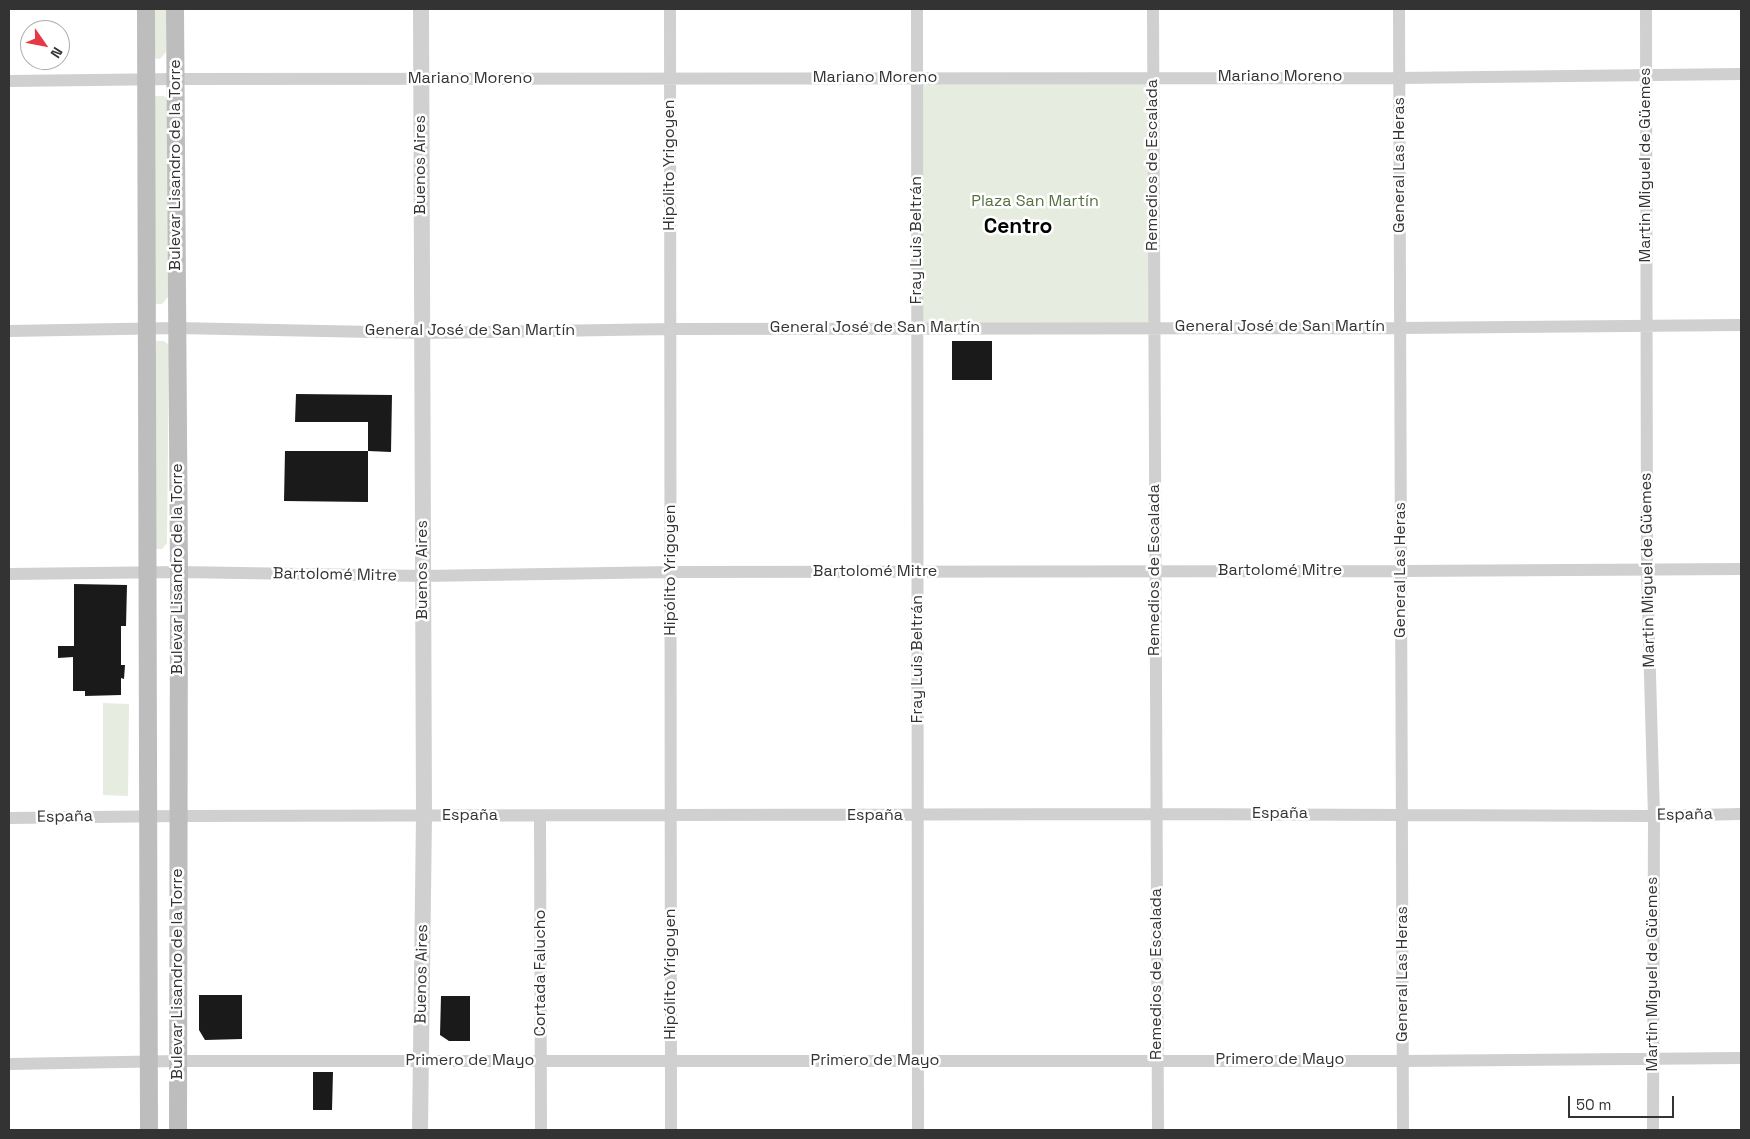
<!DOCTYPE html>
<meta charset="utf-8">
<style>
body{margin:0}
#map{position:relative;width:1750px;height:1139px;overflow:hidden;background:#fff;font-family:"Space Grotesk",sans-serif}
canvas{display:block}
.frame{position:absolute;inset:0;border:10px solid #333;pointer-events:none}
.north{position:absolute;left:20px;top:20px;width:50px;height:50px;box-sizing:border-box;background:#fff;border:1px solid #adadad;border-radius:50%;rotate:123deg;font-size:14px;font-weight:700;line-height:20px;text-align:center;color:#333}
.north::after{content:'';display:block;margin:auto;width:18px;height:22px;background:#e63946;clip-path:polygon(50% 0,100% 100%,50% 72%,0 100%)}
.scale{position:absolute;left:1568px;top:1096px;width:106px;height:22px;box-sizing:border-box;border:2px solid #333;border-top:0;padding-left:6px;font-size:15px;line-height:18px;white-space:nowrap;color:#333;-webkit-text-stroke:4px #fff;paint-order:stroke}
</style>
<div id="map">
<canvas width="1750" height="1139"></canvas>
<div class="frame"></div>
<div class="north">N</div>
<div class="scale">50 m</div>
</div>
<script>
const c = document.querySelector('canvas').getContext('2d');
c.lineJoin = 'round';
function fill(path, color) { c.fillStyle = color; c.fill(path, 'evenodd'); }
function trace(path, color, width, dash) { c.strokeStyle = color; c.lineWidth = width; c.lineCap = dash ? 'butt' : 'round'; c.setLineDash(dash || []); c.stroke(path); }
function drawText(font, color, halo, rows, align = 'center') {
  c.font = font + ' "Space Grotesk",sans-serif'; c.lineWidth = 5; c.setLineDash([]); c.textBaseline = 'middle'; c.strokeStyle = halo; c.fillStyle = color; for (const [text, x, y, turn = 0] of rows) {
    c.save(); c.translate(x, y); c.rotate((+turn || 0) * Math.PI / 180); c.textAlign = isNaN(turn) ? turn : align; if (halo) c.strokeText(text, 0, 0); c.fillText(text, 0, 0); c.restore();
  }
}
const green = new Path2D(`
 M 148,9 L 166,9 L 166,52 L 160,59 L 152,58 Z
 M 1152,77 L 1154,327 L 917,328 L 917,78 Z
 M 156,96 L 164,96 L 169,100 L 168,297 L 162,304 L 154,304 L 150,103 Z
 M 156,341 L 164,341 L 169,345 L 167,543 L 162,549 L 154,549 Z
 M 103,703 L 129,704 L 128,796 L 103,795 Z
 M 9,711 L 10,711 L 9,795 Z`);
const building = new Path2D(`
 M 952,341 L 992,341 L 992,380 L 952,380 Z
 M 296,394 L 392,395 L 391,452 L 368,451 L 368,422 L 295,422 Z
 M 285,451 L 368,451 L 368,502 L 284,501 Z
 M 74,584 L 127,585 L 126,626 L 121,626 L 121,665 L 125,665 L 124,679 L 121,678 L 121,695 L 85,696 L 85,691 L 73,691 L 73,657 L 58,658 L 58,646 L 74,646 Z
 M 199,995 L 242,995 L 242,1039 L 205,1040 L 199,1030 Z
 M 441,996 L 470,996 L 470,1041 L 449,1041 L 440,1035 Z
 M 313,1072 L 333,1072 L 332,1110 L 313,1110 Z`);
const minor = new Path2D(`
 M 670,9 L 671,1130
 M 917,9 L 918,1130
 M 1153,9 L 1158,1130
 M 1399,9 L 1403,1130
 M 1646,9 L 1647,569 L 1654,816 L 1653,1130
 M 9,81 L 176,79 L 1399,78 L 1741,74
 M 9,331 L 176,328 L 422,333 L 670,329 L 1400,328 L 1741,325
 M 9,574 L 179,572 L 423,576 L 671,572 L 1401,571 L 1741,569
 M 540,816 L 541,1130
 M 9,818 L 179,816 L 1156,814 L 1654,816 L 1741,814
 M 9,1064 L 178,1061 L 1403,1061 L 1741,1058`);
const tertiary = new Path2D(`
 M 420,1130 L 424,816 L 421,9`);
const secondary = new Path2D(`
 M 146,9 L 149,1130
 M 175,9 L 179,572 L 178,1130`);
const streetNames = [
 ["Mariano Moreno",1280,77],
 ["Mariano Moreno",875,78],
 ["Mariano Moreno",470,79],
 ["Bulevar Lisandro de la Torre",176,165,-90],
 ["Buenos Aires",421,165,-90],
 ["Hipólito Yrigoyen",670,165,-90],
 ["Remedios de Escalada",1153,165,-90],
 ["General Las Heras",1400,165,-90],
 ["Martin Miguel de Güemes",1646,165,-90],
 ["Fray Luis Beltrán",917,240,-90],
 ["General José de San Martín",1280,327],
 ["General José de San Martín",875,328],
 ["General José de San Martín",470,331],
 ["Bulevar Lisandro de la Torre",178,569,-90],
 ["Buenos Aires",423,570,-90],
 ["Hipólito Yrigoyen",671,570,-90],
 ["Remedios de Escalada",1155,570,-90],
 ["General Las Heras",1401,570,-90],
 ["Martin Miguel de Güemes",1648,570,-91],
 ["Bartolomé Mitre",1280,571],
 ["Bartolomé Mitre",875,572],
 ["Bartolomé Mitre",335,575,1],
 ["Fray Luis Beltrán",918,659,-90],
 ["España",1280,814],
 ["España",1685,815,-1],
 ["España",470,816],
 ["España",875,816],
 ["España",65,817,-1],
 ["Cortada Falucho",541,973,-90],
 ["Bulevar Lisandro de la Torre",178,974,-90],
 ["Buenos Aires",422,974,-89],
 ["Hipólito Yrigoyen",671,974,-90],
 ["Remedios de Escalada",1157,974,-90],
 ["General Las Heras",1403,974,-90],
 ["Martin Miguel de Güemes",1653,974,-90],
 ["Primero de Mayo",1280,1060],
 ["Primero de Mayo",470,1061],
 ["Primero de Mayo",875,1061]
];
const parkNames = [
 ["Plaza San Martín",1035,202]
];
const districtNames = [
 ["Centro",1018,227]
];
fill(green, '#e6ecdf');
fill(building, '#1a1a1a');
trace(minor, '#d0d0d0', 12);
trace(tertiary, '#d0d0d0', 16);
trace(secondary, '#bdbdbd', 18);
drawText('16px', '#333', '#fff', streetNames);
drawText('16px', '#56703f', '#fff', parkNames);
drawText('bold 21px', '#000', '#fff', districtNames);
</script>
